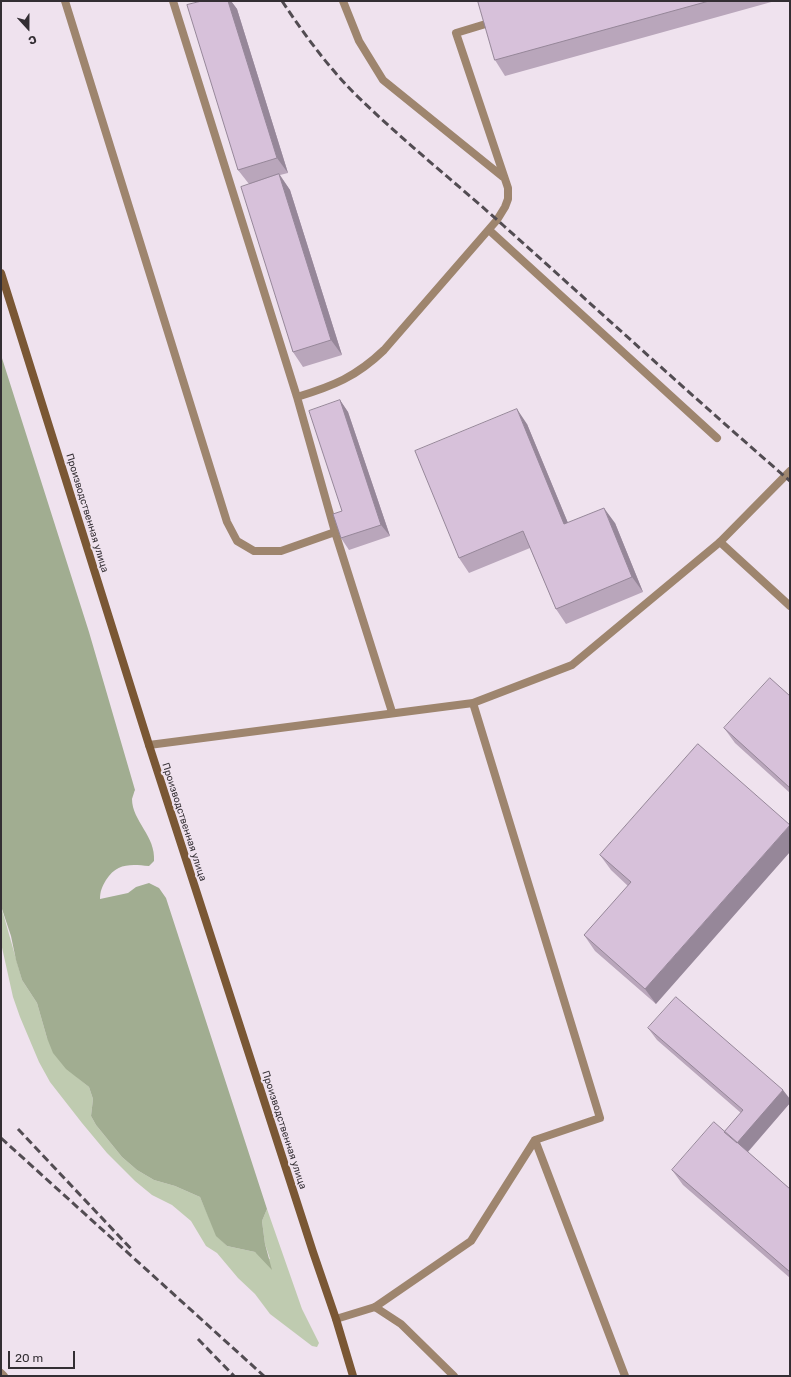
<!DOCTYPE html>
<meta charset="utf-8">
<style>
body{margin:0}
#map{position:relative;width:791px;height:1377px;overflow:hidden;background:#efe2ee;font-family:Rubik,sans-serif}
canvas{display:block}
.frame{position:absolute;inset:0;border:2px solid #332e33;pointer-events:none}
.north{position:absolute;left:8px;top:8px;width:40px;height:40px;-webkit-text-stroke:3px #efe2ee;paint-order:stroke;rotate:159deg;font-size:11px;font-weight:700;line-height:16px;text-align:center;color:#332e33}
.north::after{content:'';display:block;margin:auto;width:14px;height:18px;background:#332e33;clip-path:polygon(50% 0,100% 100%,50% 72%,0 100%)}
.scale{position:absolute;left:8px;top:1351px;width:67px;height:18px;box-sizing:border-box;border:2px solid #332e33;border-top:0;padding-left:5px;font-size:12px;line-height:14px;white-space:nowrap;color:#332e33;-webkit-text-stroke:3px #efe2ee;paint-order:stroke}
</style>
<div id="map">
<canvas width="791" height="1377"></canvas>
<div class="frame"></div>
<div class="north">С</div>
<div class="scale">20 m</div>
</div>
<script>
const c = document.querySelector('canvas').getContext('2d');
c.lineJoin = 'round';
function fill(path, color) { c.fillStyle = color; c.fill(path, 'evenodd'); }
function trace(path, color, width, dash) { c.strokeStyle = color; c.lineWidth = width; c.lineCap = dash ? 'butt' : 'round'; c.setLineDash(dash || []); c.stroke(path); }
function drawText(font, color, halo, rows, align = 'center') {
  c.font = font + ' Rubik,sans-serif'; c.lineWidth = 4; c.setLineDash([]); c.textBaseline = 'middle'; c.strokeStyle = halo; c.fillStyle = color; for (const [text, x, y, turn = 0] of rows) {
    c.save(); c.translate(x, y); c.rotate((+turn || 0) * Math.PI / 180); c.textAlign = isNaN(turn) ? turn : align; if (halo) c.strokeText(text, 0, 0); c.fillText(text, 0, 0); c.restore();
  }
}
const green = new Path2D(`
 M 1,906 L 22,980 L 37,1003 L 47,1038 L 78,1078 L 89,1087 L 93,1099 L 91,1116 L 96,1125 L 122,1157 L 137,1170 L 154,1180 L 175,1186 L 200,1197 L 217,1236 L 227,1246 L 255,1252 L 270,1259 L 265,1244 L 262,1221 L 267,1209 L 302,1309 L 319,1343 L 317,1347 L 312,1346 L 270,1314 L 255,1294 L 238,1278 L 217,1253 L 206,1246 L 191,1221 L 172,1205 L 152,1195 L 135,1181 L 107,1153 L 82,1123 L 50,1082 L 39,1062 L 20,1017 L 13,997 L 1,943 Z`);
const forest = new Path2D(`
 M 1,355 L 89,632 L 135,790 C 134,792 133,796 132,799 C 132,821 156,836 154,861 L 149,866 C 130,864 117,863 106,880 C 102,887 100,891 100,899 L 128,893 L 136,887 L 149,883 L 159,888 L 166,898 L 267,1209 L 262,1221 L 265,1244 L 272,1270 L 255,1252 L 227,1246 L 216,1236 L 200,1197 L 175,1186 L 154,1180 L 137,1170 L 122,1157 L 96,1125 L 91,1116 L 93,1099 L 89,1087 L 66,1069 L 53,1053 L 47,1038 L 37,1003 L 22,980 L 16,960 L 11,936 L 1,906 Z`);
const service = new Path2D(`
 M 65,1 L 227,522 L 237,541 L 254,551 L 281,551 L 335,532
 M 173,1 L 297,397 L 335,532 L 392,712
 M 343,1 L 359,41 L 383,80 L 503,177
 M 489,230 L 717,438
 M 297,397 C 333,386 356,377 384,350 L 497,220 L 505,207 L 508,199 L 508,188 L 456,33 L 489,23
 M 720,542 L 790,606
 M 535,1140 L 625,1376
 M 375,1307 L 471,1241 L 535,1140 L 600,1118 L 473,703`);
const minor = new Path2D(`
 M 149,745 L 473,703 L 572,665 L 720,542 L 790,471
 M 336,1319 L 375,1307 L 401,1324 L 454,1376
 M 1,1373 L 4,1376`);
const secondary = new Path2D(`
 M 1,273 L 149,745 L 313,1252 L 336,1319 L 353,1376`);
const rail = new Path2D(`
 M 282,1 C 304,34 328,67 356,95 C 403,141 455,182 504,226 C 599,311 693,397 790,481
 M 18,1129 L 133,1251
 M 1,1138 L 264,1376
 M 198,1339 L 234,1376`);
const wall = new Path2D(`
 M 202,1 L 231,1 L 237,9 L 288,173 L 280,175 L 290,190 L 342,355 L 303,367 L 293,352 L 249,184 L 238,170 Z
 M 478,1 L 775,1 L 505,76 L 495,60 Z
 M 340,400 L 348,412 L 390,536 L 349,550 L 341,538 L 342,511 Z
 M 527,424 L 568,523 L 615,523 L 643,592 L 566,624 L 556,609 L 530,548 L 469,573 L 459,558 Z
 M 790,696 L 790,793 L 735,743 L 724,728 Z
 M 698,744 L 656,1004 L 595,951 L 584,935 L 628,886 L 611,870 L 600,855 Z
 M 648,1028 L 790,1099 L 790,1103 L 748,1152 L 790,1189 L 790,1278 L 683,1185 L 672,1170 L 724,1132 L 741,1113 L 657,1040 Z`);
const shadedWall = new Path2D(`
 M 228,1 L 231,1 L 237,9 L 288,173 L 277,158 Z
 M 279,174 L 290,190 L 342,355 L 331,340 Z
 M 340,400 L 348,412 L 390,536 L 381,525 Z
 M 517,409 L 527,424 L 575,540 L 564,524 Z
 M 604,508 L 615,523 L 643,592 L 632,577 Z
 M 790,825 L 790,852 L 656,1004 L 645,989 Z
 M 783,1090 L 790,1099 L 790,1103 L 745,1155 L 736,1143 Z`);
const building = new Path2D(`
 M 202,1 L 228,1 L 277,158 L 238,170 L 187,5 Z
 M 478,1 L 709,1 L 495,60 Z
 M 279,174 L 331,340 L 293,352 L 241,187 Z
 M 340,400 L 381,525 L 341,538 L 333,514 L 342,511 L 309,411 Z
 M 517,409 L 564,524 L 604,508 L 632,577 L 556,609 L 523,531 L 459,558 L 415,451 Z
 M 770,678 L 790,696 L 790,788 L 724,728 Z
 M 698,744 L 790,825 L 645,989 L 584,935 L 631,882 L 600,855 Z
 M 676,997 L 783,1090 L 737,1143 L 724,1132 L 743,1110 L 648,1028 Z
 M 714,1122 L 790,1189 L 790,1272 L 672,1170 Z`);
const streetNames = [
 ["Производственная улица",87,513,73],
 ["Производственная улица",184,822,72],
 ["Производственная улица",284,1130,72]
];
fill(green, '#bfcbb0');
fill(forest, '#a1ad91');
trace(service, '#9e856e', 8);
trace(minor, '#9e856e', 8);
trace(secondary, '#7a5734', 8);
trace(rail, '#524c52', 3, [8, 4]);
fill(wall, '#b9a6bb');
fill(shadedWall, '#968799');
fill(building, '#d7c1da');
trace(building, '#968799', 1);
drawText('10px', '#332e33', '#efe2ee', streetNames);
</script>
